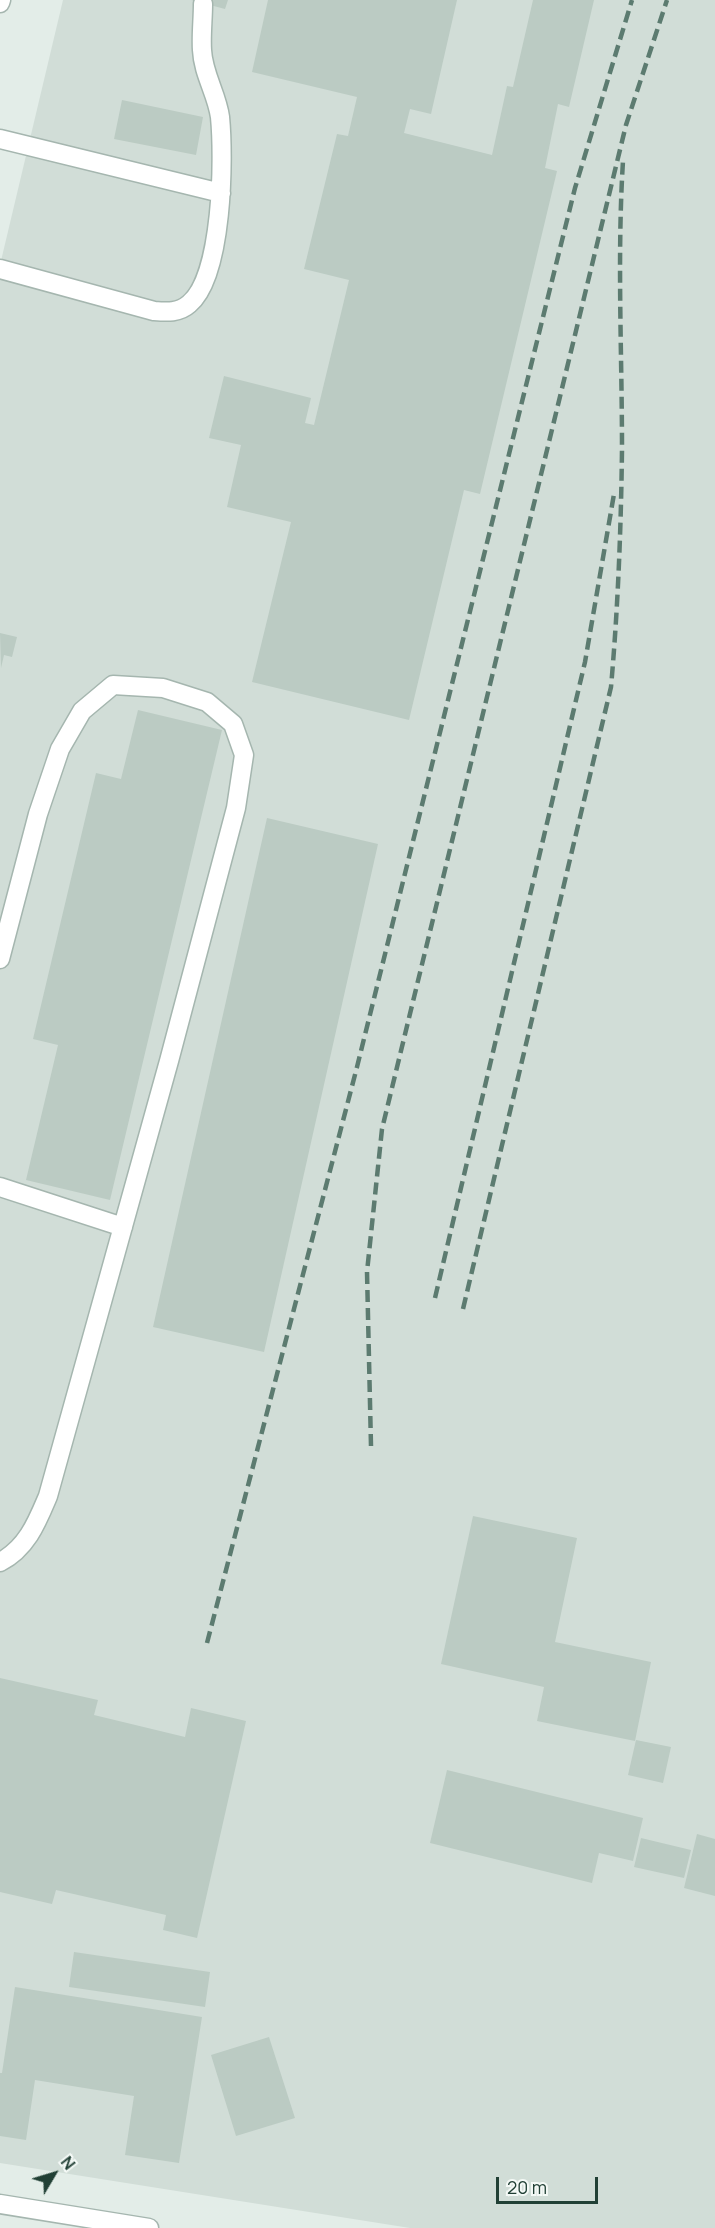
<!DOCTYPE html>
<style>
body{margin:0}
#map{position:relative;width:715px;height:2228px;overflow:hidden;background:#e3ede8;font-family:Manrope,sans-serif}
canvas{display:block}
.north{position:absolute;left:24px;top:2144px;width:60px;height:60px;-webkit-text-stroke:4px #f4f9f6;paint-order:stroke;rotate:52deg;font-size:16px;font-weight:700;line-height:24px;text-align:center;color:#214035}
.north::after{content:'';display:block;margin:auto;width:21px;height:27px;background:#214035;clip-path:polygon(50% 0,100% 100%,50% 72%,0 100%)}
.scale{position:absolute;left:496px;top:2177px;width:102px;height:27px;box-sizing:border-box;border:3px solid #214035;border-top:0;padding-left:8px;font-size:18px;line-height:21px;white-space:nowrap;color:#214035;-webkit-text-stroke:4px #f4f9f6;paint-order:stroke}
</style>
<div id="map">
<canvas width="715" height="2228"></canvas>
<div class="north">N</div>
<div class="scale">20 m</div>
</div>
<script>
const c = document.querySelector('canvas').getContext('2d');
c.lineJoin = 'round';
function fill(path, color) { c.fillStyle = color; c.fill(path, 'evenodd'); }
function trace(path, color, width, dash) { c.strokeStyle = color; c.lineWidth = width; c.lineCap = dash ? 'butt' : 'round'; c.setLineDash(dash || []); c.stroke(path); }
const built = new Path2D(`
 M 63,0 L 715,0 L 715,2228 L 410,2228 L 0,2163 L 0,265 Z`);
const building = new Path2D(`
 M 191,0 L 228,0 L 225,9 Z
 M 268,0 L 457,0 L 431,114 L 410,109 L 404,133 L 492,155 L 507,86 L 513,87 L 533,0 L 594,0 L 569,107 L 558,104 L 545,168 L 557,171 L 480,494 L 464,490 L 409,720 L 252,682 L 291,522 L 227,507 L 241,445 L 209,438 L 224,376 L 311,398 L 305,423 L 314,425 L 349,280 L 304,269 L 337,134 L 348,136 L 357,97 L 252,72 Z
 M 122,100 L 203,117 L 196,155 L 114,139 Z
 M 0,633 L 17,637 L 12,657 L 4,655 L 1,668 Z
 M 138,710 L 222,730 L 110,1200 L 26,1180 L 58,1045 L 33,1039 L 96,773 L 121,779 Z
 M 267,818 L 378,844 L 264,1352 L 153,1327 Z
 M 473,1516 L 577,1538 L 555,1642 L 651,1662 L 635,1741 L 537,1721 L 544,1687 L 441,1664 Z
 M 0,1678 L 98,1700 L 94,1715 L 185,1737 L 191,1708 L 246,1721 L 197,1938 L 163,1930 L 166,1915 L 56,1890 L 52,1904 L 0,1892 Z
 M 636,1740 L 671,1747 L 663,1783 L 628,1775 Z
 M 447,1770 L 643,1818 L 633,1861 L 599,1853 L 592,1883 L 430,1843 Z
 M 697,1834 L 715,1839 L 715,1896 L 684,1888 Z
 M 641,1838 L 691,1850 L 684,1878 L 634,1867 Z
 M 74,1952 L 210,1972 L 205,2007 L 69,1987 Z
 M 15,1987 L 202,2017 L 179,2163 L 125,2155 L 134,2096 L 35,2080 L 26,2140 L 0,2136 L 0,2073 L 2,2073 Z
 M 269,2037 L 295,2118 L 236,2136 L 211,2055 Z`);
const minor = new Path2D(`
 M 0,3 L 1,0
 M 0,139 L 221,193
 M 0,269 L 154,311 C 167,312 179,313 189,304 C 223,276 224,158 220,117 C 217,94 203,74 202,50 C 201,35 203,19 203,4
 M 0,959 L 38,814 L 60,749 L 82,711 L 113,685 L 163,688 L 207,702 L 233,724 L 244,755 L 236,808 L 169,1061 L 48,1496 C 37,1522 27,1548 0,1562
 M 0,1187 L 123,1227
 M 0,2204 L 149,2228`);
const rail = new Path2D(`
 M 435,1298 L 585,662 L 614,494
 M 463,1309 L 611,687 C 618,608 621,529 622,449 C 622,353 617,257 623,161
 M 371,1446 L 367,1272 L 382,1129 L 626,125 L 667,0
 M 207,1643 L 357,1067 L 575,188 L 632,0`);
fill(built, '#d1ddd7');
fill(building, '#bbcbc3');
trace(minor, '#a5b6af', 21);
trace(minor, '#fff', 18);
trace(rail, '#5c7b70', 4.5, [12, 6]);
</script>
